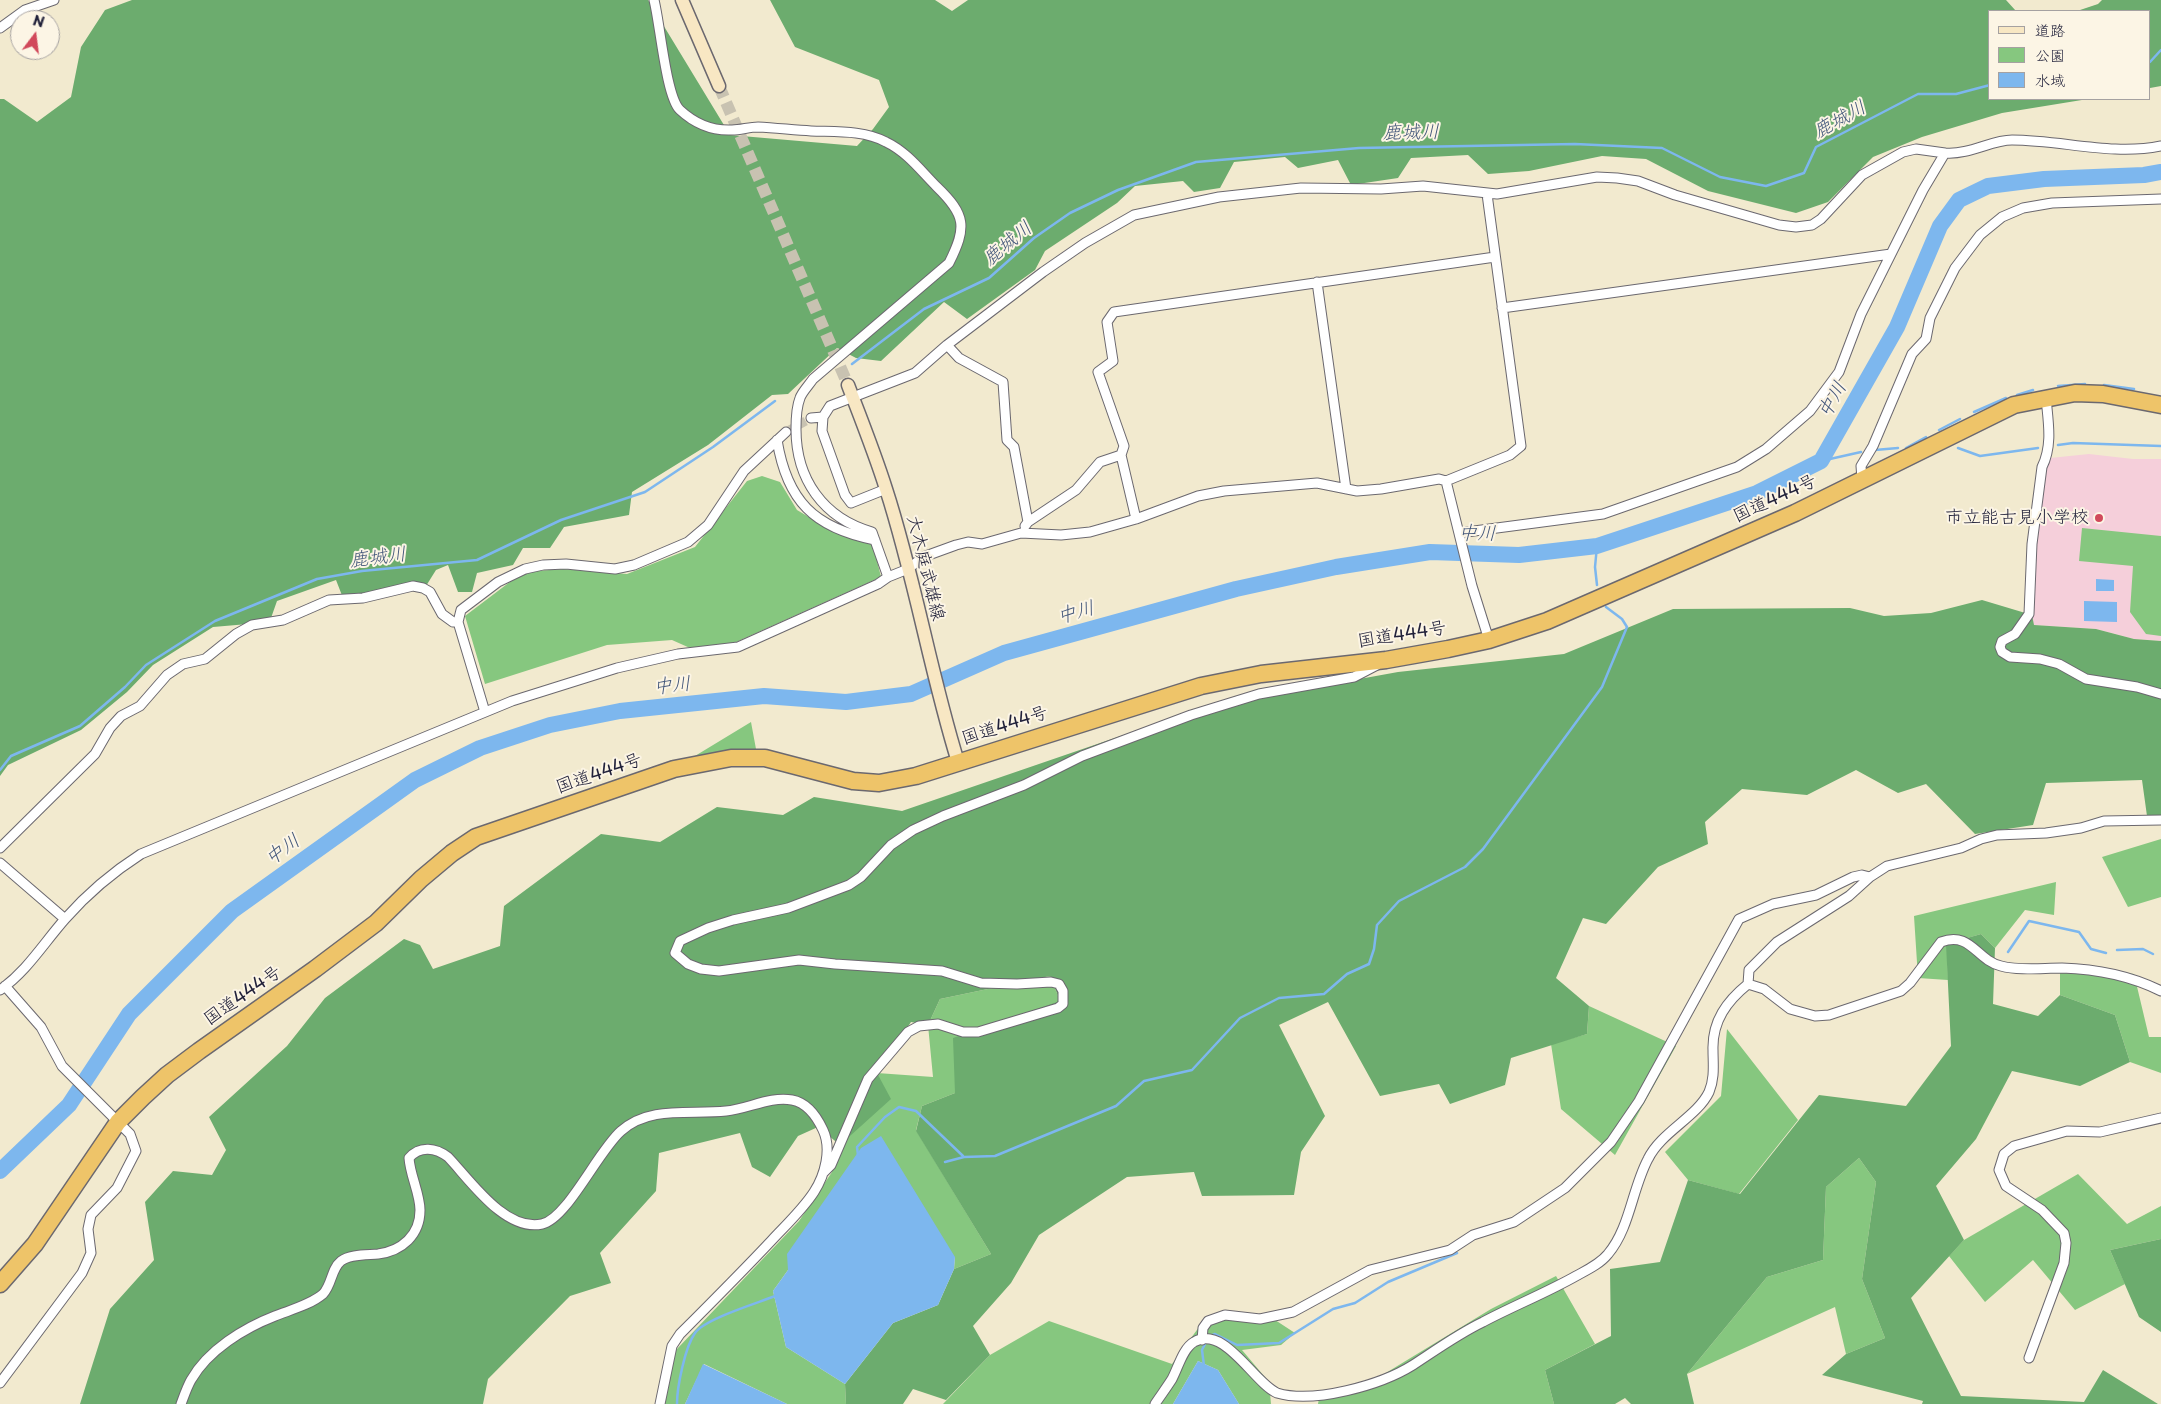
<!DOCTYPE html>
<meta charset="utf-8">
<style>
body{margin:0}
#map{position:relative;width:2161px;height:1404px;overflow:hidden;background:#f2eacf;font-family:"Playpen Sans","Klee One",sans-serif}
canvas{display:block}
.legend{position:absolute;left:1988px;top:10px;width:162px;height:90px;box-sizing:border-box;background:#fcf5e5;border:1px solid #a5a1a1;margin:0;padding:6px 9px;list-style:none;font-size:15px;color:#22223b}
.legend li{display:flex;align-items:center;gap:10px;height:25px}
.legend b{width:25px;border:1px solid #a5a1a1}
.north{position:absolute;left:10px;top:10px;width:50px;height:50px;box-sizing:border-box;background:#fcf5e5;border:1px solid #a5a1a1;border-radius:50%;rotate:15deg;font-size:14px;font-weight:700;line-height:20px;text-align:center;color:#22223b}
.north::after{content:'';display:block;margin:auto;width:18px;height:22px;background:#d1495b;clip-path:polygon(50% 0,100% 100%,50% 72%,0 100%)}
</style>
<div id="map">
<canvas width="2161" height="1404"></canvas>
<ul class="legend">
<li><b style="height:6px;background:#f8e7c3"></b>道路</li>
<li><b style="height:14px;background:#86c77f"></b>公園</li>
<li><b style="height:14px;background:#7db7ee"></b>水域</li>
</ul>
<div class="north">N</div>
</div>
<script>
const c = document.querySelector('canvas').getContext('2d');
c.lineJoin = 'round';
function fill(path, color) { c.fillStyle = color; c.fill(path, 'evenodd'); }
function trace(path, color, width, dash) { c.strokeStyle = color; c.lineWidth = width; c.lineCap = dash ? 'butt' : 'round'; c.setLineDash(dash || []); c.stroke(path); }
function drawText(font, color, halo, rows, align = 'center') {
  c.font = font + ' "Playpen Sans","Klee One",sans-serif'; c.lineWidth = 4; c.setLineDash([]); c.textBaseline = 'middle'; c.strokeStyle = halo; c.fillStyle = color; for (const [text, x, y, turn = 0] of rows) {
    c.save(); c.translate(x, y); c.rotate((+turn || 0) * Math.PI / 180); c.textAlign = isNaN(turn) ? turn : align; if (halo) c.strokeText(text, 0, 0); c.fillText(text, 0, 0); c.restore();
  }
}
const built = new Path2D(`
 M 2089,454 L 2133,459 L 2161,459 L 2161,641 L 2134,639 L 2096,629 L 2033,625 L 2032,615 L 2033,549 L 2043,469 L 2050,458 Z`);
const green = new Path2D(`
 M 762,476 L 780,482 L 797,510 L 834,532 L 873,544 L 881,577 L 734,643 L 690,648 L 672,640 L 607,645 L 485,684 L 465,616 L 523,572 L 563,569 L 627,574 L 695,547 L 747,481 Z
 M 2082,528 L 2161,536 L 2161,636 L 2146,634 L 2130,612 L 2133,566 L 2079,561 Z
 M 751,722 L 756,749 L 690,759 Z
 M 2161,839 L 2161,897 L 2128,907 L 2102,857 Z
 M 2056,882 L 2054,915 L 2025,910 L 1995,948 L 1981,934 L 1947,944 L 1948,980 L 1918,978 L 1914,916 Z
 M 2060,966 L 2134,974 L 2149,1037 L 2161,1037 L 2161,1073 L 2130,1062 L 2115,1015 L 2060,995 Z
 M 1050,976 L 1060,1001 L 955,1093 L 922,1106 L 916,1130 L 991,1254 L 954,1269 L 955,1257 L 788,1270 L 773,1291 L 786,1347 L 845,1384 L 846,1404 L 787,1404 L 704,1364 L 685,1404 L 665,1404 L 676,1350 L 799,1221 L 832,1172 L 840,1145 L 877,1073 L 933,1077 L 928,1025 L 940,999 Z
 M 1589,1006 L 1676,1046 L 1615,1155 L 1561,1109 L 1551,1044 L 1587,1034 Z
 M 1727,1029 L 1798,1120 L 1739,1194 L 1688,1180 L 1665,1152 L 1721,1096 Z
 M 1859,1158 L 1876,1182 L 1862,1279 L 1885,1338 L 1846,1354 L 1835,1307 L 1687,1374 L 1767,1277 L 1823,1260 L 1826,1187 Z
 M 2078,1174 L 2127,1224 L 2161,1206 L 2161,1239 L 2110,1250 L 2125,1284 L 2075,1310 L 2033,1260 L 1985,1302 L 1949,1256 L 1964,1240 Z
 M 1556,1276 L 1595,1344 L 1545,1370 L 1554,1404 L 1318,1404 L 1320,1392 L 1371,1382 L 1491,1309 Z
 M 1222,1314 L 1272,1318 L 1295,1333 L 1281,1345 L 1242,1350 L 1269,1382 L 1271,1404 L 1239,1404 L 1218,1370 L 1198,1361 L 1173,1404 L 943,1404 L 990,1355 L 1049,1321 L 1172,1364 L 1202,1323 Z`);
const forest = new Path2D(`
 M 132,0 L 648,0 L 730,135 L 857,146 L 873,129 L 889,107 L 879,80 L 795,47 L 770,0 L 935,0 L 952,11 L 968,0 L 2006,0 L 2016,11 L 1990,11 L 1990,99 L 2088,99 L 2002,113 L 1922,137 L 1873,157 L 1828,202 L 1796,213 L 1708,191 L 1646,159 L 1602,156 L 1529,171 L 1488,174 L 1468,155 L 1411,158 L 1398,178 L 1351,185 L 1338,160 L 1298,168 L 1285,157 L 1234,162 L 1220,188 L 1194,192 L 1183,181 L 1135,186 L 1117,203 L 1045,251 L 1035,270 L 967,319 L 944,302 L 881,361 L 856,358 L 837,348 L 788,394 L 772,395 L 708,445 L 632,492 L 629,515 L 564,527 L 550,548 L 523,548 L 513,565 L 477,573 L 472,592 L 458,592 L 448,565 L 436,570 L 426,586 L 343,598 L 336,580 L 277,601 L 271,618 L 248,624 L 213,627 L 153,665 L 127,692 L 81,730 L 8,765 L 0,776 L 0,99 L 4,99 L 37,122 L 71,97 L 81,47 L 105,10 Z
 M 2102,0 L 2161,0 L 2161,86 L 2150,88 L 2150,11 L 2077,11 L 2098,4 Z
 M 1982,600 L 2032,615 L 2034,625 L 2096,629 L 2134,639 L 2161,641 L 2161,816 L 2147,816 L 2142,780 L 2046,783 L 2033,825 L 1975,834 L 1926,784 L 1898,793 L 1856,770 L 1807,795 L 1742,789 L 1705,822 L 1708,844 L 1658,867 L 1606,924 L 1583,918 L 1556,978 L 1589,1006 L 1587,1034 L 1511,1058 L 1505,1085 L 1450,1104 L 1439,1084 L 1380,1096 L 1328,1002 L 1279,1025 L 1325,1116 L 1301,1152 L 1294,1195 L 1202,1196 L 1194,1172 L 1127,1177 L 1039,1235 L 1011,1283 L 973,1326 L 990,1355 L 946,1400 L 913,1389 L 903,1404 L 846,1404 L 845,1384 L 893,1323 L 938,1305 L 954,1269 L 991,1254 L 916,1131 L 922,1106 L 955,1093 L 953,1038 L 1060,1001 L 1050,976 L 940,999 L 928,1025 L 911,1022 L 877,1073 L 891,1099 L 840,1145 L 818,1127 L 798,1136 L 770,1177 L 752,1167 L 740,1133 L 659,1153 L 656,1191 L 600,1253 L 611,1283 L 570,1296 L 488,1379 L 483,1404 L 80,1404 L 110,1309 L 154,1260 L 145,1202 L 173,1171 L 212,1175 L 226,1150 L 209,1117 L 287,1046 L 325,998 L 404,939 L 420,945 L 433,969 L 500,946 L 504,906 L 601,834 L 660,842 L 717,807 L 783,815 L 814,797 L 902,811 L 1205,707 L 1398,672 L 1564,654 L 1673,609 L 1850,608 L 1884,616 L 1931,613 Z
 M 1981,934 L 1995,948 L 1993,1004 L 2038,1016 L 2060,995 L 2115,1015 L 2130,1062 L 2080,1086 L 2012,1071 L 1976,1139 L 1936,1186 L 1964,1240 L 1911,1298 L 1961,1396 L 2084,1402 L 2103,1370 L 2158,1404 L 1922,1404 L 1923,1401 L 1822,1375 L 1846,1354 L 1885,1338 L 1862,1279 L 1876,1182 L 1859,1158 L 1826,1187 L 1823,1260 L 1767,1277 L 1687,1374 L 1694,1404 L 1631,1404 L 1625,1398 L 1615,1404 L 1554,1404 L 1545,1370 L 1611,1336 L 1610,1269 L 1660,1262 L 1688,1180 L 1740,1194 L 1819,1095 L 1906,1106 L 1951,1046 L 1946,944 Z
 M 2161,1239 L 2161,1332 L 2139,1317 L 2110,1250 Z`);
const water = new Path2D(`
 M 2096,579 L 2114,580 L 2114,591 L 2096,591 Z
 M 2084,601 L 2117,602 L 2117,622 L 2084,621 Z
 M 881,1136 L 955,1257 L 954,1269 L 938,1305 L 893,1323 L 845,1384 L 786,1347 L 773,1291 L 788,1270 L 787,1254 L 861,1148 Z
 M 1198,1361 L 1218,1370 L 1239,1404 L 1173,1404 Z
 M 703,1364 L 785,1403 L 787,1404 L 685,1404 Z`);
const stream = new Path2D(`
 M 2150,62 L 2161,50
 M 852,364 L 924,309 L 989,278 L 1034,238 L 1070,213 L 1118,190 L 1196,162 L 1359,148 L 1575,144 L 1662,148 L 1720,177 L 1766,186 L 1804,173 L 1816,147 L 1918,94 L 1956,94 L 1990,85
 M 2104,385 L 2134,389
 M 2058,386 L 2085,384
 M 2017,395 L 2033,390
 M 1974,412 L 2006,398
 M 1939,430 L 1960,419
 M 2058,445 L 2073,443 L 2161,446
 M 1906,448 L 1926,437
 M 1958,448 L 1980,456 L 2038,448
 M 1875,450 L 1898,448
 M 1821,461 L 1861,452
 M 1597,585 L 1595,567 L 1597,546
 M 0,770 L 11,756 L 80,726 L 125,687 L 146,665 L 215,621 L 317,579 L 362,571 L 477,560 L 561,520 L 645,492 L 713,447 L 775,401
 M 2117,950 L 2143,949 L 2153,954
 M 2008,952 L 2029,921 L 2079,932 L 2091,949 L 2106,953
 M 858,1155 L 857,1147 L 885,1117 L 899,1107 L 916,1111 L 963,1156
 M 945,1162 L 964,1157 L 995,1156 L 1116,1106 L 1144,1081 L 1192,1070 L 1240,1018 L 1279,998 L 1324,994 L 1347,974 L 1369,964 L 1374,949 L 1377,925 L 1399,901 L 1465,867 L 1483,849 L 1602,687 L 1627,627 L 1622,619 L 1606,607
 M 1208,1337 L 1215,1334 L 1237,1345 L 1279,1343 L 1333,1309 L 1355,1303 L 1388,1282 L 1457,1253
 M 1204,1366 L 1202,1350 L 1206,1342
 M 677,1404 C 677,1387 685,1347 695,1333 C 704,1319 758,1303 775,1296`);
const river = new Path2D(`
 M 0,1171 L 69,1105 L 129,1014 L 232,911 L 415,780 L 480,748 L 550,725 L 620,711 L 764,696 L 846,702 L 911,694 L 1004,653 L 1236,589 L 1336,567 L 1430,552 L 1519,555 L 1597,546 L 1757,493 L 1821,461 L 1897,327 L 1940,226 L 1959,200 L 1988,186 L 2044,179 L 2144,175 L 2161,172`);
const streetTunnel = new Path2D(`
 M 786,432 L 811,418`);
const secondaryTunnel = new Path2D(`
 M 719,86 L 848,385`);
const street = new Path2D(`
 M 654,0 C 660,23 666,97 680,110 C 694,123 712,131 732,130 C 741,130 749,127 758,127 C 776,128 794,130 811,131 C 835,132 864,130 886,142 C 907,152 921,171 937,187 C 966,215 967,227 949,263 L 813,379 C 809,385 802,392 800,398 C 796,408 796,419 796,429 C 796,479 823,518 872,532 L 888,577
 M 0,28 L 25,10 L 54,0
 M 1317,282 L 1346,489
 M 1502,308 L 1891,254
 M 947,345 L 959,358 L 1003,382 L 1007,440 L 1014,447 L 1028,522
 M 2046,398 C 2048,421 2053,445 2042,467 L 2032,544 L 2029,614 L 2015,634 L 2002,641 L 2000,647 L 2002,652 L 2010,657 L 2040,659 L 2059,664 L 2086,679 L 2137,687 L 2161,694
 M 811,418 L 823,417
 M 777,440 C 787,501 814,528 875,540
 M 1121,455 L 1124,446 L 1098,372 L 1113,361 L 1107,322 L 1114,312 L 1495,257
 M 1862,479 L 1861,466 L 1873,446 L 1912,354 L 1926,339 L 1930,318 L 1955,268 L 1980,235 L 2002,217 L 2023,208 L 2052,203 L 2161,199
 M 1446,481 L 1472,586 L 1489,640
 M 851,503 L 845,495 L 822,431 L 823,417 L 830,406 L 915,373 L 947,345 L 1043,272 L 1085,243 L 1134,215 L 1219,197 L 1301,188 L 1381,189 L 1423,186 L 1497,194 L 1597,177 L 1617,178 L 1638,181 L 1675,195 L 1779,225 L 1796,227 L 1812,225 L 1821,219 L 1862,175 L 1903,152 L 1916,149 L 1945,153
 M 851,503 L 886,489
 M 1025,526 L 1028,522 L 1076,490 L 1100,462 L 1121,455 L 1136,519
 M 1459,533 L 1603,514 L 1737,467 L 1766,449 L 1810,411 L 1839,372 L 1861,314 L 1923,190 L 1945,153 C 1970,155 1991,140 2012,140 C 2062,140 2112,156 2161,146
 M 485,712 L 458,622 L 461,610 L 498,582 L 525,569 L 543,565 L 566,564 L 615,569 L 634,565 L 688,542 L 708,525 L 744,471 L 786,432
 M 0,848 L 95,754 L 110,728 L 121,716 L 140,706 L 167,675 L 183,664 L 205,659 L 236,634 L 252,625 L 283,620 L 329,600 L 363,598 L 413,586 L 423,588 L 430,592 L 442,614 L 453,622 L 458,622
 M 0,863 L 65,919
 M 1748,984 L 1764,989 L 1790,1009 L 1815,1016 L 1829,1015 L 1901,991 L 1910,983 L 1941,942 C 1971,931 1976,960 2001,966 C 2020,971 2042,968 2062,968 C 2096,969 2131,976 2161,991
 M 0,990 C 27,971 43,944 65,919 C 87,894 113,872 141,854 L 512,701 L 617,668 L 678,654 L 738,647 L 878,584 L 888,577 L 908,569 L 923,557 L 956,545 L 968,542 L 982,544 L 1021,533 L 1061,535 L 1090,532 L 1136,519 L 1198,496 L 1224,491 L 1317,483 L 1357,491 L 1381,489 L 1439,479 L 1446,481 L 1510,455 L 1521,446 L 1487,194
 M 824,1172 L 831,1165 L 868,1079 L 908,1032 L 919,1026 L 938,1024 L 963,1032 L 978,1032 L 1058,1008 L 1063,1004 L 1063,991 L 1059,984 L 1051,982 L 1017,984 L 981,983 L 942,971 L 835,964 L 799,960 L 719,971 L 701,969 L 688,964 L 675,953 L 680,941 L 708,928 L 733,920 L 788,908 L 849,885 L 861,877 L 891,845 L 913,830 L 943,816 L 1024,785 L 1082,756 L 1191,715 L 1259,694 L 1354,677 L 1377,665
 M 1202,1340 L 1203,1328 L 1208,1321 L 1225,1315 L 1260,1319 L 1293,1312 L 1370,1270 L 1450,1250 L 1473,1235 L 1514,1222 L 1565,1188 L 1611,1142 L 1639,1101 L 1739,919 L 1773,904 L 1816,895 L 1853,877 L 1862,875 L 1870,877
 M 2029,1358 L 2064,1263 L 2066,1243 L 2064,1233 L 2042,1210 L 2006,1186 L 1999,1170 L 2004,1154 L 2014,1146 L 2067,1131 L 2100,1132 L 2161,1118
 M 0,1383 L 82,1273 L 91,1253 L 88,1229 L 91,1215 L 117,1188 L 136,1151 L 130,1134 L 62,1066 L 41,1027 L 5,986
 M 181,1404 C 184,1396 187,1387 191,1380 C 208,1350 244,1328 275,1316 C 290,1310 310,1305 323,1294 C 332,1285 331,1269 341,1261 C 350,1254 367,1255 378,1254 C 402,1251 420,1235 420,1210 C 420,1194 410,1175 409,1158 C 420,1145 436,1148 448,1157 C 470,1180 505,1232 542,1224 C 567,1219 598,1151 621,1131 C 650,1105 691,1115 726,1111 C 748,1109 770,1096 792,1100 C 808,1103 817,1117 823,1130 C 832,1149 825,1175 814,1192 C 803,1209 786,1225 772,1240 C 742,1272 711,1303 680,1334 L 672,1346 L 660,1404
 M 1155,1404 C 1161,1395 1167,1387 1172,1379 C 1178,1368 1183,1348 1194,1342 C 1224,1324 1254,1383 1277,1393 C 1314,1404 1381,1385 1413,1365 C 1436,1350 1458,1334 1483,1322 C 1513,1306 1546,1293 1576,1276 C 1587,1270 1600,1264 1608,1254 C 1630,1228 1632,1189 1648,1159 C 1661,1132 1697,1117 1709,1092 C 1715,1078 1713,1064 1713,1050 C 1712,1021 1727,1001 1748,984 L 1749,970 L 1777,942 L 1849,896 L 1870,877 L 1887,866 L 1961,848 L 1981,839 L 1997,835 L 2046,833 L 2081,828 L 2104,821 L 2161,820`);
const secondary = new Path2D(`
 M 682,0 L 719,86
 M 848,385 C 861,419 875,454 886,489 C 915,578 930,672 958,762`);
const highway = new Path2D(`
 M 0,1284 L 35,1244 L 118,1122 L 143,1097 L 167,1075 L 199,1051 L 315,969 L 376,923 L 421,879 L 452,853 L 476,837 L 674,769 L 731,758 L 765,758 L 853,781 L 879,783 L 916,776 L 1201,686 L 1261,674 L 1386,660 L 1448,649 L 1489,640 L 1547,621 L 1795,513 L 2014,405 L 2075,393 L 2103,394 L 2161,405`);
const markers = [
 [2099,518,5,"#d1495b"]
];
const streetNames = [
 ["国道444号",1775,499,-25],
 ["大木庭武雄線",925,568,76],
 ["国道444号",1402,635,-9],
 ["国道444号",1005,726,-18],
 ["国道444号",599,774,-19],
 ["国道444号",243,996,-35]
];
const poiNames = [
 ["市立能古見小学校",2089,518]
];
const waterNames = [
 ["鹿城川",1840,120,-29],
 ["鹿城川",1411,133,-1],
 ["鹿城川",1008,244,-40],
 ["中川",1833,400,-61],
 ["中川",1477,534,1],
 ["鹿城川",378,558,-7],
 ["中川",1076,613,-15],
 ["中川",672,686,-6],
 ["中川",283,850,-36]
];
fill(built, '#f5cfda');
fill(green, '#86c77f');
fill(forest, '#6cac6e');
fill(water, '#7db7ee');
trace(stream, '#7db7ee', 2.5);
trace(river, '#7db7ee', 16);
trace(streetTunnel, '#c8c2b1', 9, [9, 4.5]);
trace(secondaryTunnel, '#c8c2b1', 12, [12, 6]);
trace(street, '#6b686f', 11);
trace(secondary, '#6b686f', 15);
trace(highway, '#6b686f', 19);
trace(street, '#fff', 9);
trace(secondary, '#f8e7c3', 12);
trace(highway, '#eec469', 16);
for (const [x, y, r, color] of markers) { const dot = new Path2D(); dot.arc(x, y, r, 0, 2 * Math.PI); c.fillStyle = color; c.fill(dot); trace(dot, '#fcf5e5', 2); }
drawText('18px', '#22223b', '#fcf5e5', streetNames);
drawText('18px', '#22223b', '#fcf5e5', poiNames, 'right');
drawText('italic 19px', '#42567a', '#fcf5e5', waterNames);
</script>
